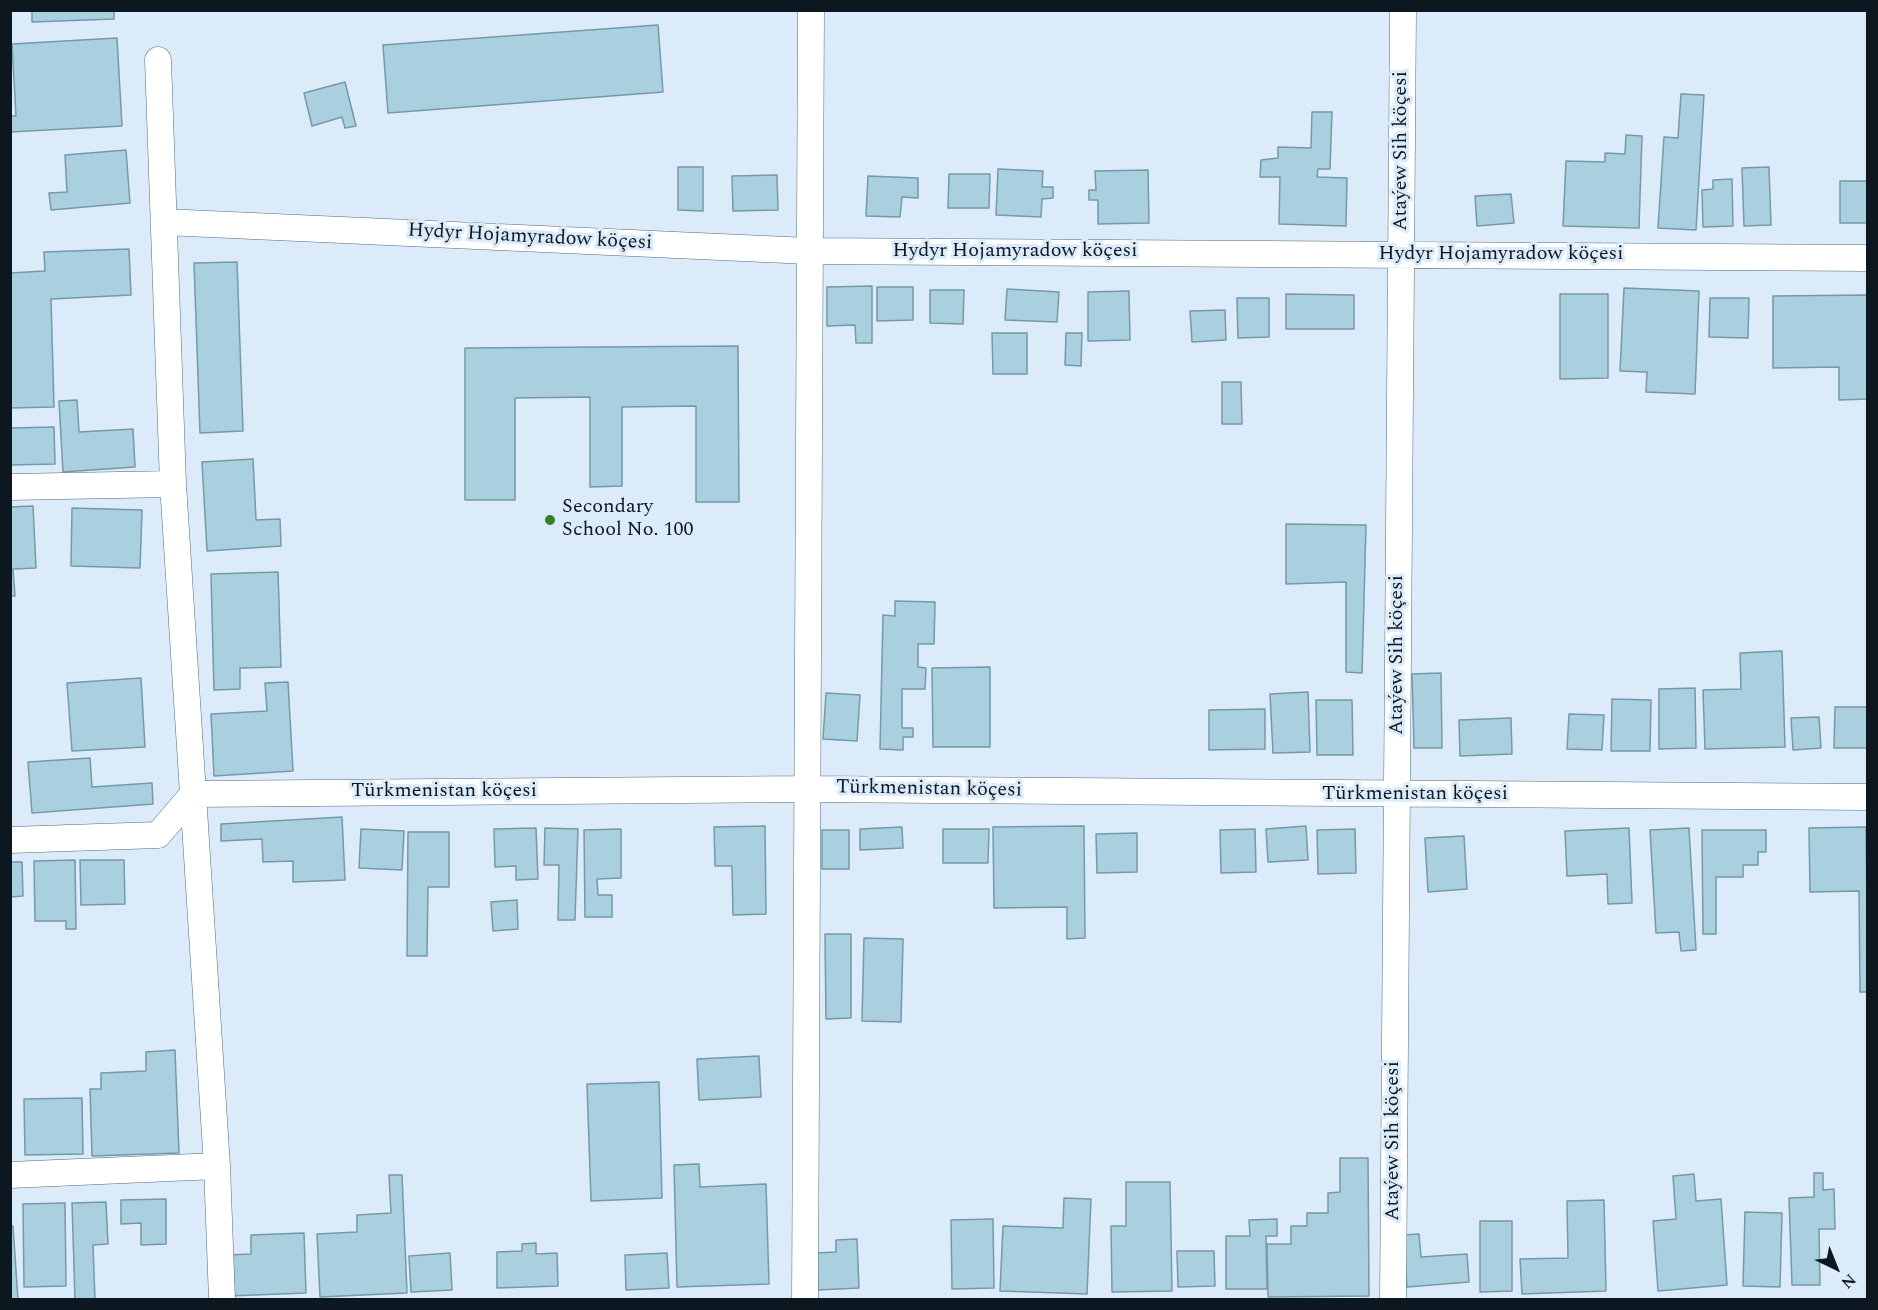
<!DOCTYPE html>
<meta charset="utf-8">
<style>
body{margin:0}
#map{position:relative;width:1878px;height:1310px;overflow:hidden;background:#dbebfa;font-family:Spectral,serif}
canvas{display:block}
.frame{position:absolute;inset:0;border:12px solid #0d171f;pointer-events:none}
.north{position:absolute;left:1806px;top:1238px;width:60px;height:60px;-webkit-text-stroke:4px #dbebfa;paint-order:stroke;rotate:137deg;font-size:16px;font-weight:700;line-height:24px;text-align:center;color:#0d171f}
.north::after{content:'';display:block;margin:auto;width:21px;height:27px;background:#0d171f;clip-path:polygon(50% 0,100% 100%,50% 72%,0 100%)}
</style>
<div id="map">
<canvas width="1878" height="1310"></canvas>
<div class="frame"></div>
<div class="north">N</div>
</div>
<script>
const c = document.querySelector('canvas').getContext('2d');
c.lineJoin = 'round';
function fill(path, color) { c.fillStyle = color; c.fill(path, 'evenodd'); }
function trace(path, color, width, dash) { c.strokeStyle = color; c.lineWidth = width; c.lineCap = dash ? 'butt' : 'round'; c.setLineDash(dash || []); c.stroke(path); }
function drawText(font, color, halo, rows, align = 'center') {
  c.font = font + ' Spectral,serif'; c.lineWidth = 6; c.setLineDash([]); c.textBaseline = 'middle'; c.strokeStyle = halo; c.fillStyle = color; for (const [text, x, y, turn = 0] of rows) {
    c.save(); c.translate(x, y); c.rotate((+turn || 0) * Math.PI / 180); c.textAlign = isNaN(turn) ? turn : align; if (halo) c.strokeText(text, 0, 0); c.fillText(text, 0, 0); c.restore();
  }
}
const building = new Path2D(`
 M 32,10 L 114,10 L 114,19 L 32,22 Z
 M 658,25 L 663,92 L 388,113 L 383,45 Z
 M 117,38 L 122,126 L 10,132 L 10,116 L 16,116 L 12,44 Z
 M 345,82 L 356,126 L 345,128 L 342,117 L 312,126 L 304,93 Z
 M 1681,94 L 1704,95 L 1696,230 L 1658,228 L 1664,137 L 1678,138 Z
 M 1312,112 L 1332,112 L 1330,169 L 1318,169 L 1317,177 L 1347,178 L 1346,226 L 1279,224 L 1280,177 L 1260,177 L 1261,160 L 1278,158 L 1278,147 L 1311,148 Z
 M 1626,135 L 1642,136 L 1639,228 L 1563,226 L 1566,161 L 1605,162 L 1605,153 L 1625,154 Z
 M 126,150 L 130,203 L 51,210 L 49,193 L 67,192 L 65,155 Z
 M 678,167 L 703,167 L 703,211 L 678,210 Z
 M 1769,167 L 1771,225 L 1744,226 L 1742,168 Z
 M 998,169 L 1043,171 L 1042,187 L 1053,187 L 1053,198 L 1042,199 L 1041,217 L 996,215 Z
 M 1148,170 L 1149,223 L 1098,224 L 1098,200 L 1089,200 L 1089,190 L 1096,190 L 1095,171 Z
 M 949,174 L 990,174 L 989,208 L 948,208 Z
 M 777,175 L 778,210 L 733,211 L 732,176 Z
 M 868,176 L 918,178 L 918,198 L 902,197 L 900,217 L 866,216 Z
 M 1732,179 L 1733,226 L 1703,227 L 1702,190 L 1713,189 L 1713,180 Z
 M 1840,181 L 1868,181 L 1868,223 L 1840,223 Z
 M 1511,194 L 1514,223 L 1477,226 L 1475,196 Z
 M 129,249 L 131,295 L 51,299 L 54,407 L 10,408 L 10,273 L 45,271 L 44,252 Z
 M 237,262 L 243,431 L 200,433 L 194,263 Z
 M 872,286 L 872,343 L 856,343 L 855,325 L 827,326 L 827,287 Z
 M 877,287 L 913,287 L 913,320 L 877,321 Z
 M 1624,288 L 1699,291 L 1695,394 L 1646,392 L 1647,372 L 1620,371 Z
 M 1007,289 L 1059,292 L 1057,322 L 1005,320 Z
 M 930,290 L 964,290 L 963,324 L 930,323 Z
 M 1129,291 L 1130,340 L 1088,341 L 1088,292 Z
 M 1286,294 L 1354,295 L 1354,329 L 1286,329 Z
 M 1560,294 L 1608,294 L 1608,378 L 1560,379 Z
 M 1868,295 L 1868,399 L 1839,400 L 1839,367 L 1773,368 L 1773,296 Z
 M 1237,298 L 1269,298 L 1269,337 L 1238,338 Z
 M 1710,298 L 1749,298 L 1748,338 L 1709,337 Z
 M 1225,310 L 1226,340 L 1192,342 L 1190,311 Z
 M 992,333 L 1027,333 L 1027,374 L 993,374 Z
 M 1066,333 L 1082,333 L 1081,366 L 1065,365 Z
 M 738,346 L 739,502 L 696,502 L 696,406 L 622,407 L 622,486 L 590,487 L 590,397 L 515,398 L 515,500 L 465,500 L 465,348 Z
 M 1222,382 L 1241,382 L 1242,424 L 1222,424 Z
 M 77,400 L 79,432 L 133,429 L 135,467 L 63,472 L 59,401 Z
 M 54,427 L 55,464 L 10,465 L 10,428 Z
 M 253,459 L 256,520 L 280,519 L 281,546 L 207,551 L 202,462 Z
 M 33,506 L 36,568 L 13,569 L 15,596 L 10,596 L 10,507 Z
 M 72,508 L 142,510 L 140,568 L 71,566 Z
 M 1286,524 L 1366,525 L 1362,673 L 1346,672 L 1346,582 L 1286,584 Z
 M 278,572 L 281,667 L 240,668 L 240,689 L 214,690 L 211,574 Z
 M 895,601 L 935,602 L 934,644 L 918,644 L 918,667 L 926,668 L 925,689 L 902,689 L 902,728 L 913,728 L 913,737 L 903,737 L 903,750 L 880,749 L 883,615 L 895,616 Z
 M 1782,651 L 1785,747 L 1705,749 L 1703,690 L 1741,689 L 1740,653 Z
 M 990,667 L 990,747 L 933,747 L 932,668 Z
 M 1441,673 L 1442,748 L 1414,748 L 1412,674 Z
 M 141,678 L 145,747 L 72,751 L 67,683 Z
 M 288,682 L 293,771 L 214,776 L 211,714 L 267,711 L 265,683 Z
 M 1695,688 L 1696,748 L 1659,749 L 1659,689 Z
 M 1308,692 L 1310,752 L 1273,753 L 1270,694 Z
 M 826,693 L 860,695 L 857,741 L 823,739 Z
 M 1612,699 L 1651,700 L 1650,751 L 1611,751 Z
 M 1316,700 L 1352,700 L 1353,755 L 1317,755 Z
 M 1835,707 L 1868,707 L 1868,748 L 1834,748 Z
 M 1265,709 L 1265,749 L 1209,750 L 1209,710 Z
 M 1569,714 L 1604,715 L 1602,750 L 1567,749 Z
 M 1819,717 L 1821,748 L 1793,750 L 1791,718 Z
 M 1511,718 L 1512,754 L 1460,756 L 1459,720 Z
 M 90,758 L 92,787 L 152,783 L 153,804 L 32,813 L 28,762 Z
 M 342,817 L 345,880 L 293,882 L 293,861 L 263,862 L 262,839 L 221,841 L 221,824 Z
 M 765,826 L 766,914 L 733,915 L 732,866 L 715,866 L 714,827 Z
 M 1084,826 L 1085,938 L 1067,939 L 1067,907 L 994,908 L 993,827 Z
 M 1306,826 L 1308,860 L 1268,862 L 1266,829 Z
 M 902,827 L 903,848 L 860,850 L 860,829 Z
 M 1866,827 L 1868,992 L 1860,992 L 1859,891 L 1810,892 L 1809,828 Z
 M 536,828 L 538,879 L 516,880 L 516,866 L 495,867 L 494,829 Z
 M 545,828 L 578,829 L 575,920 L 558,920 L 559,865 L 544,865 Z
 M 1629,828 L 1632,903 L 1608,904 L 1607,874 L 1567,876 L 1565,831 Z
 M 1689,828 L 1696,950 L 1681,951 L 1679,932 L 1656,933 L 1650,830 Z
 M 361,829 L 404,831 L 402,870 L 359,868 Z
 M 621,829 L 621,878 L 597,879 L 598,895 L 612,895 L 612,917 L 585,917 L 584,830 Z
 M 943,829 L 989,829 L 988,863 L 943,863 Z
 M 1255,829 L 1256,872 L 1221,873 L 1220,830 Z
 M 1355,829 L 1356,873 L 1318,874 L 1317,830 Z
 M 822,830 L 849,830 L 849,869 L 822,869 Z
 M 1702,830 L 1766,830 L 1766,852 L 1758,852 L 1758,865 L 1743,865 L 1743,877 L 1716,877 L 1716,934 L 1703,934 Z
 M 408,832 L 449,832 L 449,887 L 428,887 L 427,956 L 407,956 Z
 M 1137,833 L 1137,872 L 1097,873 L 1096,834 Z
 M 1464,836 L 1467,889 L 1428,892 L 1425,838 Z
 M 75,860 L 76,929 L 66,929 L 66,921 L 35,921 L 34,861 Z
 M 80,860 L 124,860 L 125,904 L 81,905 Z
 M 10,862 L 22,862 L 23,896 L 10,897 Z
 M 517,900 L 518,929 L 493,931 L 491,902 Z
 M 825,934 L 851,934 L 851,1018 L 826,1019 Z
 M 864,938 L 903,939 L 901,1022 L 862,1021 Z
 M 175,1050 L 179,1153 L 92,1156 L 90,1089 L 101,1089 L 101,1073 L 146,1071 L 146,1052 Z
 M 759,1056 L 761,1097 L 699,1100 L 697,1059 Z
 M 659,1082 L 662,1198 L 591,1201 L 587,1084 Z
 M 82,1098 L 83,1154 L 25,1155 L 24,1099 Z
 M 1340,1158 L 1368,1158 L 1369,1296 L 1268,1297 L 1267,1244 L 1291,1244 L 1291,1226 L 1307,1226 L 1307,1213 L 1328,1213 L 1328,1193 L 1340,1192 Z
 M 699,1164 L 700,1187 L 766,1184 L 769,1284 L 677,1287 L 674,1165 Z
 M 1814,1173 L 1823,1173 L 1823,1190 L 1834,1189 L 1835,1229 L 1819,1229 L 1820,1285 L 1792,1285 L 1789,1198 L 1814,1197 Z
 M 1694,1174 L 1696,1201 L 1721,1199 L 1727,1285 L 1658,1291 L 1653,1221 L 1676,1219 L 1673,1176 Z
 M 389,1175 L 402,1175 L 407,1293 L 320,1297 L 317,1234 L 357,1232 L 357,1215 L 391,1213 Z
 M 1126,1182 L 1170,1182 L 1172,1291 L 1112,1292 L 1111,1226 L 1126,1226 Z
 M 1064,1198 L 1091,1199 L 1087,1294 L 1000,1291 L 1003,1226 L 1063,1228 Z
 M 166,1199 L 166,1244 L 141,1245 L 141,1223 L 121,1224 L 121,1200 Z
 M 1604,1200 L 1606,1291 L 1522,1294 L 1520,1259 L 1568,1258 L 1567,1201 Z
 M 106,1202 L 108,1244 L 93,1245 L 95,1300 L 75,1300 L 72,1203 Z
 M 65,1203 L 66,1286 L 24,1287 L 23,1204 Z
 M 1745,1212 L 1782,1213 L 1780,1287 L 1743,1286 Z
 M 993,1219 L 994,1288 L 952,1289 L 951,1220 Z
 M 1277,1219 L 1277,1236 L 1266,1236 L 1267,1289 L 1226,1289 L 1226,1236 L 1250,1236 L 1249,1220 Z
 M 1480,1221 L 1512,1221 L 1512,1291 L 1480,1292 Z
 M 10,1226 L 13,1226 L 18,1300 L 10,1300 Z
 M 304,1233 L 306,1293 L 229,1296 L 228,1255 L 251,1254 L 251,1235 Z
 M 1419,1234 L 1421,1257 L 1467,1254 L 1469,1282 L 1407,1287 L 1403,1235 Z
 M 857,1239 L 859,1288 L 818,1290 L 817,1253 L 836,1252 L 836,1240 Z
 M 536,1243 L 536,1254 L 557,1253 L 558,1286 L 497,1288 L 497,1252 L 522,1251 L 522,1244 Z
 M 1177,1251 L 1214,1251 L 1215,1286 L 1178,1287 Z
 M 450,1253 L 452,1290 L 411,1292 L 409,1256 Z
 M 667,1253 L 669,1288 L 626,1290 L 625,1255 Z`);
const minor = new Path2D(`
 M 158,60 L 173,484 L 217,1166 L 222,1300
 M 164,222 L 809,251 L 1868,258
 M 10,487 L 173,484
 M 10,840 L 158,835 L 193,794 L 806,789 L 1868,797
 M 10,1175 L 217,1166
 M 805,1300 L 811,10
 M 1393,1300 L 1403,10`);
const markers = [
 [550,520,6,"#348029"]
];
const streetNames = [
 ["Ataýew Sih köçesi",1402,151,-90],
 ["Hydyr Hojamyradow köçesi",530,238,3],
 ["Hydyr Hojamyradow köçesi",1015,252],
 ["Hydyr Hojamyradow köçesi",1501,255],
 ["Ataýew Sih köçesi",1398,655,-90],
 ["Türkmenistan köçesi",929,790,1],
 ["Türkmenistan köçesi",444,792],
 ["Türkmenistan köçesi",1415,795],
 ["Ataýew Sih köçesi",1394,1141,-90]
];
const poiNames = [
 ["Secondary",562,508],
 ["School No. 100",562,531]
];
fill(building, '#aacfde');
trace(building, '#7599a7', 1.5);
trace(minor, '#526b7f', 27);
trace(minor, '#fff', 26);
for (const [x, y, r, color] of markers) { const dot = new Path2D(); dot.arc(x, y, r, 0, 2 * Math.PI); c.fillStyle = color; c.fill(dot); trace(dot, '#dbebfa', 2); }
drawText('20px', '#0d171f', '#dbebfa', streetNames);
drawText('20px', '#0d171f', '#dbebfa', poiNames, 'left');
</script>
